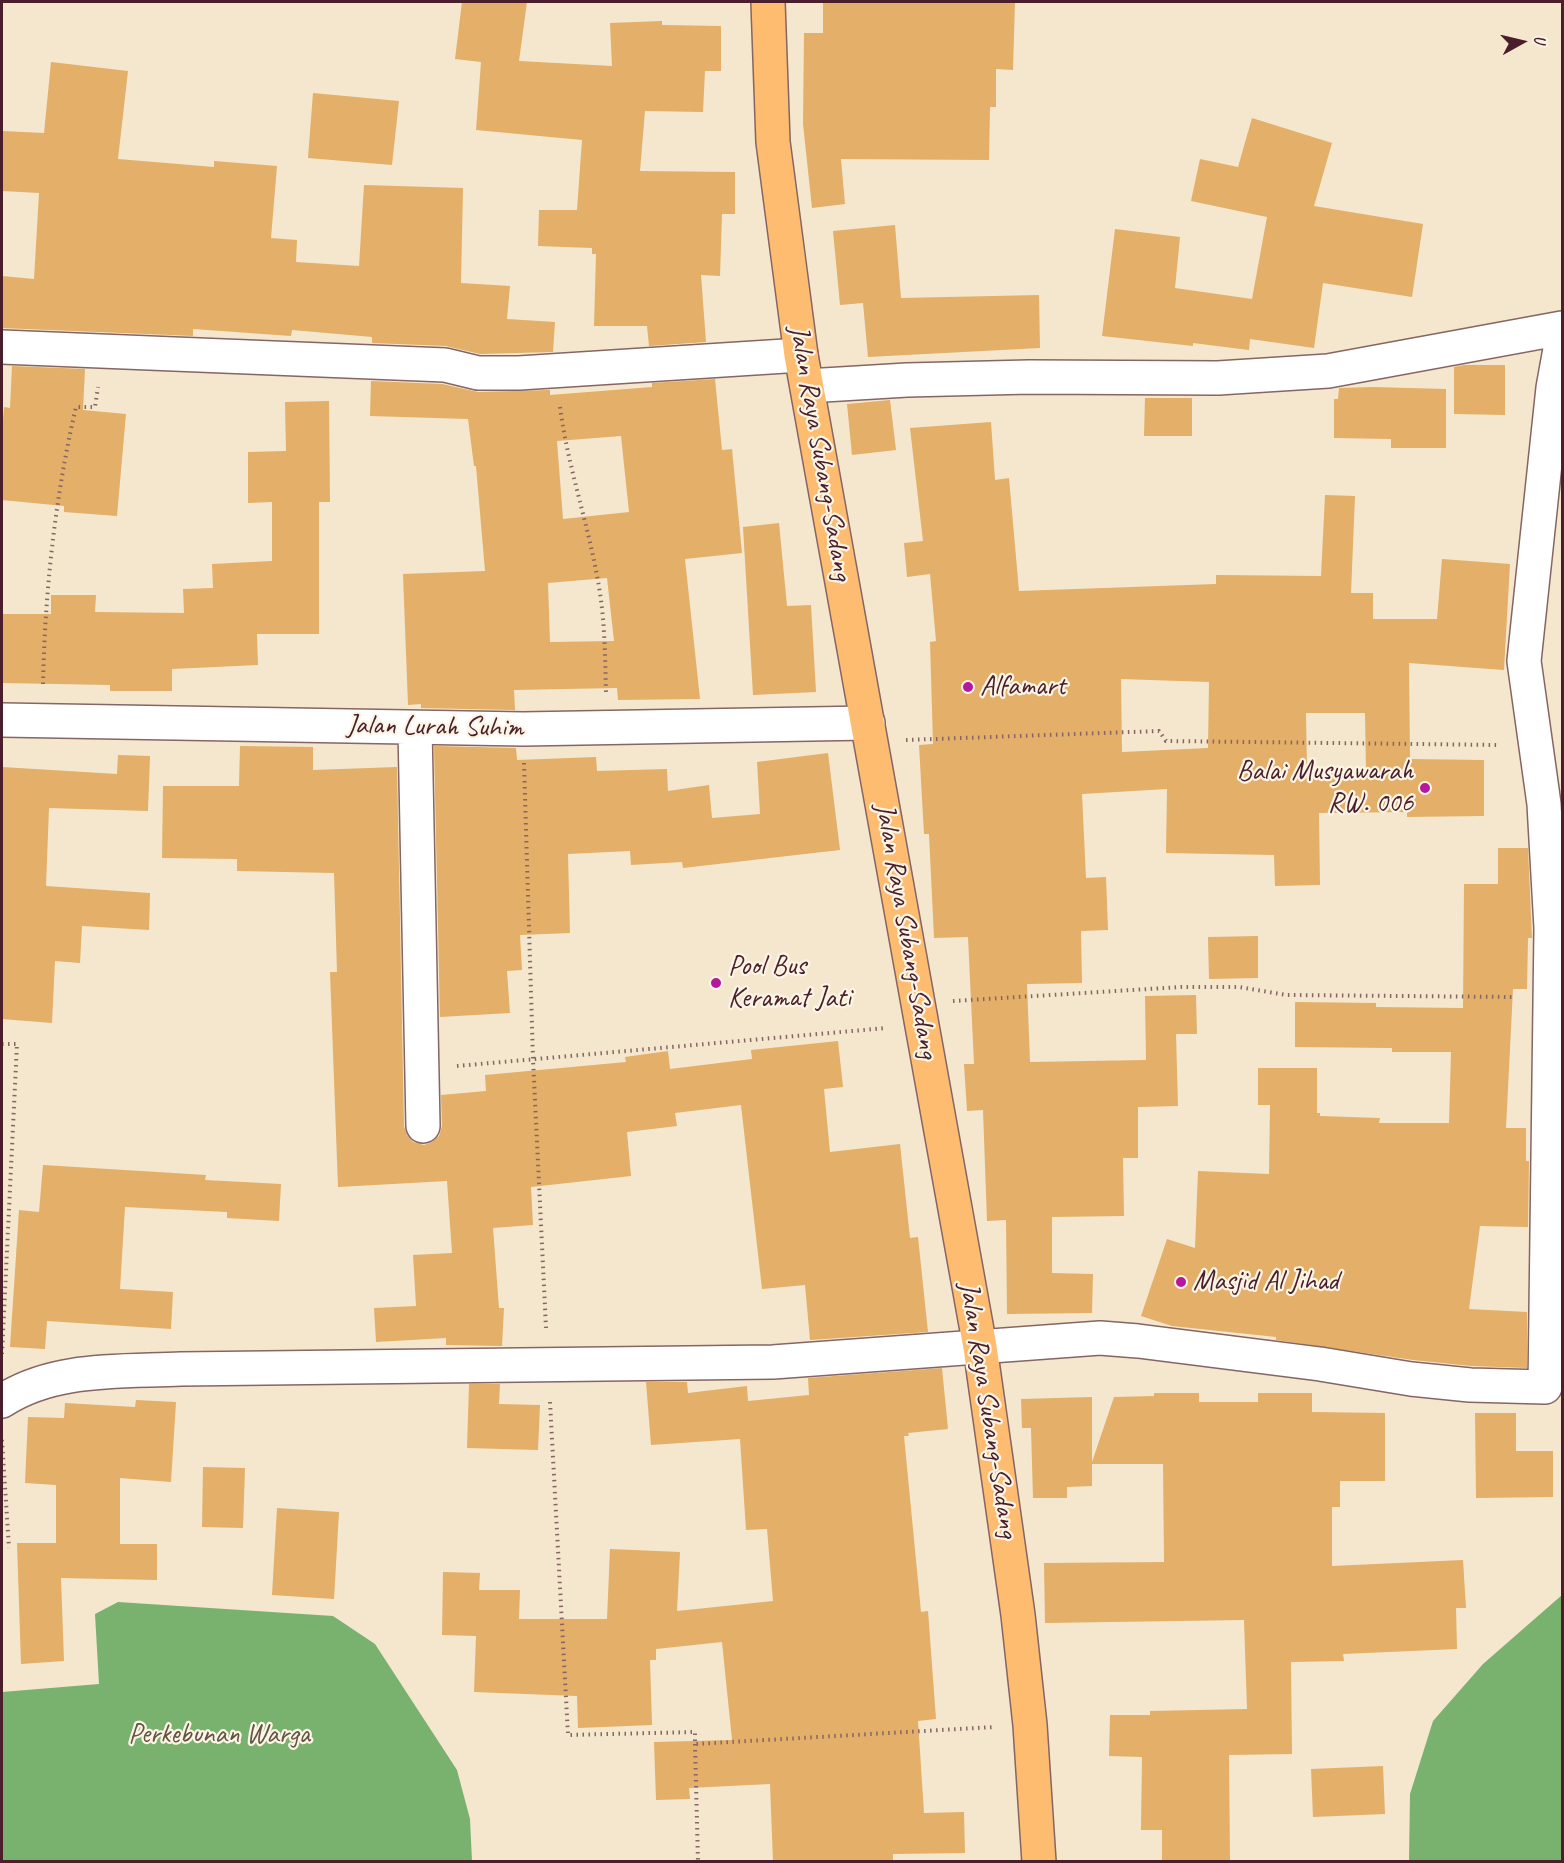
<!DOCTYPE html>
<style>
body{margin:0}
#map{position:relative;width:1564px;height:1863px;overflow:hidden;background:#f4e7cd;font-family:Caveat,sans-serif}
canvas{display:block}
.frame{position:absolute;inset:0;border:3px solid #4a1f2b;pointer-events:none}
.north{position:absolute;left:1492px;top:12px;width:60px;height:60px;-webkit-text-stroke:4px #fcf5e5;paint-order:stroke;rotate:82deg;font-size:16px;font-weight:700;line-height:24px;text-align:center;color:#4a1f2b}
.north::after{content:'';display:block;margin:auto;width:21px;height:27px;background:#4a1f2b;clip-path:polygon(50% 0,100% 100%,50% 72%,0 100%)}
</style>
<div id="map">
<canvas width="1564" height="1863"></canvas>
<div class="frame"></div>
<div class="north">U</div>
</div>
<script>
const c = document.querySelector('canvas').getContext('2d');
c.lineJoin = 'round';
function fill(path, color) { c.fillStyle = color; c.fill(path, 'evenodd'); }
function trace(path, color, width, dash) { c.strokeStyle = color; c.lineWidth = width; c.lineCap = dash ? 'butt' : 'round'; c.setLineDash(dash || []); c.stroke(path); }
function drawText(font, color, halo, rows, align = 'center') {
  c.font = font + ' Caveat,sans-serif'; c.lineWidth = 4.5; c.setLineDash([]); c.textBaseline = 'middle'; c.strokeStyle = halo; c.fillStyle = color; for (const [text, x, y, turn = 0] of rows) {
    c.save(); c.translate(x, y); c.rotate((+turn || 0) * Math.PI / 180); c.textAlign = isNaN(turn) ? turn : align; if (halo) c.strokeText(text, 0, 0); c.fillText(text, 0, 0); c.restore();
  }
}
const forest = new Path2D(`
 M 1562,1595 L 1562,1861 L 1409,1861 L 1410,1794 L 1433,1721 L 1483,1664 Z
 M 118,1602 L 333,1616 L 375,1644 L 457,1770 L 470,1819 L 472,1861 L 2,1861 L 2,1692 L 99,1684 L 95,1614 Z`);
const building = new Path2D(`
 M 462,2 L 527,2 L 519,61 L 612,66 L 610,23 L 662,21 L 662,25 L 721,26 L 721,71 L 705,71 L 703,112 L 645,111 L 640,171 L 735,172 L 735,214 L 722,214 L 720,276 L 701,275 L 706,342 L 649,346 L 647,326 L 594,326 L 596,254 L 592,254 L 592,248 L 538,246 L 539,210 L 577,210 L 582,140 L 476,130 L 481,62 L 455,59 Z
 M 823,2 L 1015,2 L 1013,70 L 996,69 L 996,107 L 990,107 L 989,160 L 841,159 L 845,204 L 812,208 L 803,124 L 804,33 L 823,33 Z
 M 51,62 L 128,71 L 118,159 L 214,167 L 214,161 L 277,166 L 271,238 L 297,240 L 296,262 L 359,266 L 364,185 L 463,188 L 461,283 L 510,286 L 507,319 L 555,322 L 553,352 L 480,354 L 446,346 L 372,343 L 372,337 L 292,330 L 291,336 L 193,329 L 193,336 L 2,328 L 2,276 L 34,279 L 39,193 L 2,191 L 2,131 L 44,133 Z
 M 313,93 L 399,101 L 392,165 L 308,158 Z
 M 1252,118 L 1332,143 L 1314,206 L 1423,224 L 1412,297 L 1323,283 L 1314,348 L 1250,339 L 1249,350 L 1193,343 L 1193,346 L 1102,336 L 1115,229 L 1180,237 L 1175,288 L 1252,299 L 1267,217 L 1191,201 L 1200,159 L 1238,167 Z
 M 895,225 L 901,298 L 1039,295 L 1040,348 L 868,357 L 863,303 L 840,305 L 833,231 Z
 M 1464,365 L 1505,365 L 1505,415 L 1454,414 L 1454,367 Z
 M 12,366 L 85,369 L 83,410 L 126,414 L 117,516 L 64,512 L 64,506 L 2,500 L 2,433 L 4,407 L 10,408 Z
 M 715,379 L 722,450 L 732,449 L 742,553 L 685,559 L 700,699 L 618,700 L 617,688 L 514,690 L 515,710 L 421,708 L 421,704 L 408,705 L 403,574 L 485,571 L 476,466 L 474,466 L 468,419 L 370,416 L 371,381 L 442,384 L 478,392 L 550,390 L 550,395 L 652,387 L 652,383 ZM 621,436 L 629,512 L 563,519 L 557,441 ZM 607,578 L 614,641 L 550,642 L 548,583 Z
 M 1373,387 L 1446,389 L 1446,448 L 1391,448 L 1391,439 L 1334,438 L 1334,399 L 1338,399 L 1339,388 Z
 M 1145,398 L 1192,398 L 1192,436 L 1144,436 Z
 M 890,400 L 896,450 L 852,455 L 847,404 Z
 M 329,401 L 330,502 L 319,502 L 319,634 L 257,634 L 258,665 L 172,669 L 172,691 L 110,691 L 110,685 L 2,683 L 2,614 L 51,614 L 51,595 L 96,595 L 95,612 L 184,613 L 183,589 L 213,588 L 212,564 L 272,561 L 272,502 L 248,503 L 248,452 L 286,451 L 285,402 Z
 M 991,422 L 995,480 L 1009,478 L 1019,591 L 1216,584 L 1216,575 L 1321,576 L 1325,495 L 1355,496 L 1351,593 L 1373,593 L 1373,619 L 1437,619 L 1442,559 L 1510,564 L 1504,670 L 1409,663 L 1410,759 L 1484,760 L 1484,816 L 1407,817 L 1407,812 L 1319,813 L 1320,885 L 1275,886 L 1274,855 L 1166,853 L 1167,789 L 1082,794 L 1086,878 L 1106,877 L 1108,930 L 1081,931 L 1082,983 L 1027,984 L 1030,1062 L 1146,1060 L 1145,996 L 1196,995 L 1197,1034 L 1176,1034 L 1178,1106 L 1138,1107 L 1138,1158 L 1123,1158 L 1124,1216 L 1052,1217 L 1052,1273 L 1093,1274 L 1092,1313 L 1007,1314 L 1006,1220 L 987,1221 L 983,1110 L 967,1111 L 964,1064 L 974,1064 L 968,937 L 934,938 L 929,834 L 924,834 L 919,745 L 933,744 L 930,642 L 936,641 L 930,574 L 907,577 L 904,543 L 923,541 L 910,428 ZM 1121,679 L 1209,682 L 1208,748 L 1122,752 ZM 1306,713 L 1365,713 L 1366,771 L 1307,771 Z
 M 779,523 L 787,606 L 811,605 L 816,692 L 753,695 L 743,527 Z
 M 240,746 L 313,747 L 313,770 L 397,767 L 404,1126 L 407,1135 L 413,1142 L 424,1145 L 432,1142 L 439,1136 L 442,1126 L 441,1095 L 486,1091 L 485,1075 L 626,1062 L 625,1057 L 668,1051 L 670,1069 L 752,1059 L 751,1050 L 838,1041 L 843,1087 L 824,1089 L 830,1152 L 900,1144 L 910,1238 L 918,1237 L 928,1332 L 810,1340 L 805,1285 L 762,1289 L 741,1105 L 675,1113 L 677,1126 L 627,1132 L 631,1176 L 531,1187 L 533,1225 L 493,1228 L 499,1308 L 504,1308 L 502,1346 L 446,1345 L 446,1338 L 376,1342 L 374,1308 L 416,1306 L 413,1255 L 452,1253 L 447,1181 L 338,1187 L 330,972 L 337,972 L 334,873 L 237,871 L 237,859 L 162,858 L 163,786 L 239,786 Z
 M 434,746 L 516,748 L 517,760 L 596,757 L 597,771 L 667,769 L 668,791 L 709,785 L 712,818 L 760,814 L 757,762 L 828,753 L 840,850 L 683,868 L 682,862 L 631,865 L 630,851 L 568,854 L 570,933 L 520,935 L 522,970 L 507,971 L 510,1013 L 440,1017 Z
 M 118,755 L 150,756 L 148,811 L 49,808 L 46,886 L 150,893 L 149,930 L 82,926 L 80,963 L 55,961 L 52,1023 L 2,1019 L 2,767 L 117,774 Z
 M 1498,848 L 1528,848 L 1532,938 L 1528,938 L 1527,989 L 1513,989 L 1506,1128 L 1526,1128 L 1526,1161 L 1529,1161 L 1528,1227 L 1480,1226 L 1469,1309 L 1527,1312 L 1527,1368 L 1471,1366 L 1413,1360 L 1276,1340 L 1276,1337 L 1172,1326 L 1141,1316 L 1167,1239 L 1195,1248 L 1198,1171 L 1269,1174 L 1270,1105 L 1258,1105 L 1258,1068 L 1317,1068 L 1317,1113 L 1320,1113 L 1320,1116 L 1380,1118 L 1379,1123 L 1449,1123 L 1451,1052 L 1392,1052 L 1392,1048 L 1295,1047 L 1295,1002 L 1376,1003 L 1376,1007 L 1463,1008 L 1464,884 L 1498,884 Z
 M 1258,936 L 1258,978 L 1209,979 L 1208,937 Z
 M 43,1165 L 206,1175 L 205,1180 L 281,1184 L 279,1221 L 227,1218 L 227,1212 L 125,1207 L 120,1289 L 173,1292 L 171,1329 L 47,1321 L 45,1349 L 10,1347 L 19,1210 L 39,1212 Z
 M 942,1368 L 948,1429 L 908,1433 L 909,1436 L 904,1436 L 921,1612 L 928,1611 L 936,1719 L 918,1721 L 924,1813 L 964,1812 L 965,1853 L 893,1854 L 893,1862 L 773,1862 L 770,1784 L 689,1788 L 690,1799 L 656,1800 L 654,1742 L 732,1740 L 722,1642 L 656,1649 L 656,1660 L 650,1660 L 652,1725 L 578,1728 L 577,1696 L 474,1692 L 476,1636 L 442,1635 L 443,1572 L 480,1573 L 479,1590 L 520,1590 L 519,1619 L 607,1619 L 610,1549 L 680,1552 L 677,1611 L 773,1601 L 767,1529 L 746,1530 L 740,1439 L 651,1445 L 646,1382 L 687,1382 L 688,1393 L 747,1386 L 748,1401 L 809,1395 L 808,1378 Z
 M 469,1384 L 500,1384 L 499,1404 L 540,1405 L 538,1450 L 467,1448 Z
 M 1154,1393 L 1199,1393 L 1199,1402 L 1258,1402 L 1258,1393 L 1312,1393 L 1312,1412 L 1385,1413 L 1385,1481 L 1340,1481 L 1340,1507 L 1332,1507 L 1332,1566 L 1463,1560 L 1466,1608 L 1456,1608 L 1457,1649 L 1343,1654 L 1344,1661 L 1291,1662 L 1292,1754 L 1229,1755 L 1230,1862 L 1162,1862 L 1162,1830 L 1141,1830 L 1142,1757 L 1109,1756 L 1110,1715 L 1150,1715 L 1150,1711 L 1247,1709 L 1244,1620 L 1045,1623 L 1044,1563 L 1164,1562 L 1163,1464 L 1092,1464 L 1092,1486 L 1067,1487 L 1067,1498 L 1033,1498 L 1031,1428 L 1022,1428 L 1021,1399 L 1092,1397 L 1092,1462 L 1114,1397 L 1154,1396 Z
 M 136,1400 L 176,1402 L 171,1482 L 120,1478 L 120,1544 L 157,1544 L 157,1580 L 61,1578 L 64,1661 L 21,1664 L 17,1543 L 56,1543 L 56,1485 L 25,1483 L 28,1417 L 64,1418 L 65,1403 L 135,1407 Z
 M 1475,1413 L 1516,1413 L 1516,1451 L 1553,1451 L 1553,1497 L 1476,1498 Z
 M 203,1467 L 245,1468 L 243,1528 L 202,1527 Z
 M 277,1508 L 339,1512 L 334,1599 L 272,1595 Z
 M 1383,1766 L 1385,1814 L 1313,1817 L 1311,1769 Z`);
const path = new Path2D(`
 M 560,407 C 568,468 589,526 599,587 C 605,622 605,656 606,692
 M 43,684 C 45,591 55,497 76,407 L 95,407 L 98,387
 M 906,740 L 1159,731 L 1166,741 L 1499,745
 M 524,763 L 533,1059 L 546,1328
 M 953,1001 L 1181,987 L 1239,987 L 1286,995 L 1514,997
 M 2,1044 L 17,1044 L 2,1354
 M 457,1066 L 886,1028
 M 550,1402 L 568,1735 L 695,1732 L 695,1744 L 994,1727
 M 2,1440 L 9,1548
 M 695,1744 L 698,1862`);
const minor = new Path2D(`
 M 2,347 L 445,365 L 478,373 L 519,373 L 801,355
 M 807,386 L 907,380 L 1029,377 L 1218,378 L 1328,371 L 1562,328
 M 2,720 L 523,729 L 868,723
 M 415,728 L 423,1126
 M 2,1401 C 54,1367 120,1372 181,1369 L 773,1362 L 1100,1338 L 1138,1341 L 1320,1364 L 1411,1379 L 1470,1385 L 1545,1387 L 1551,928 L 1544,804 L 1524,661 L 1553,388 L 1562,338`);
const major = new Path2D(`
 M 768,2 L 773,142 L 801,355 L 980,1347 L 1018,1615 L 1030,1725 L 1039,1862`);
const markers = [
 [968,687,6,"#b5179e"],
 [1425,788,6,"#b5179e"],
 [716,983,6,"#b5179e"],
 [1181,1282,6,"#b5179e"]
];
const streetNames = [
 ["Jalan Raya Subang-Sadang",820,453,80],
 ["Jalan Lurah Suhim",435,727,1],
 ["Jalan Raya Subang-Sadang",906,931,80],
 ["Jalan Raya Subang-Sadang",988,1410,81]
];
const poiNames = [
 ["Alfamart",980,687],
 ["Balai Musyawarah",1413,772,"right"],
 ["RW. 006",1413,804,"right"],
 ["Pool Bus",728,967],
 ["Keramat Jati",728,999],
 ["Masjid Al Jihad",1193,1282]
];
const parkNames = [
 ["Perkebunan Warga",219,1735]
];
fill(forest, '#79b26f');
fill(building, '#e3af69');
trace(minor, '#866564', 36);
trace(major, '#866564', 36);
trace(path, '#866564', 4, [1.5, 4.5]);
trace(minor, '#fff', 33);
trace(major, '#fdbc70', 33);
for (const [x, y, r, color] of markers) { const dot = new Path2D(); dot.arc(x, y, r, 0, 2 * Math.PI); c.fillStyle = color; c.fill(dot); trace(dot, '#fcf5e5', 2); }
drawText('28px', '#4a1f2b', '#fcf5e5', streetNames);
drawText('28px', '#4a1f2b', '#fcf5e5', poiNames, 'left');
drawText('28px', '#615445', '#fcf5e5', parkNames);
</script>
